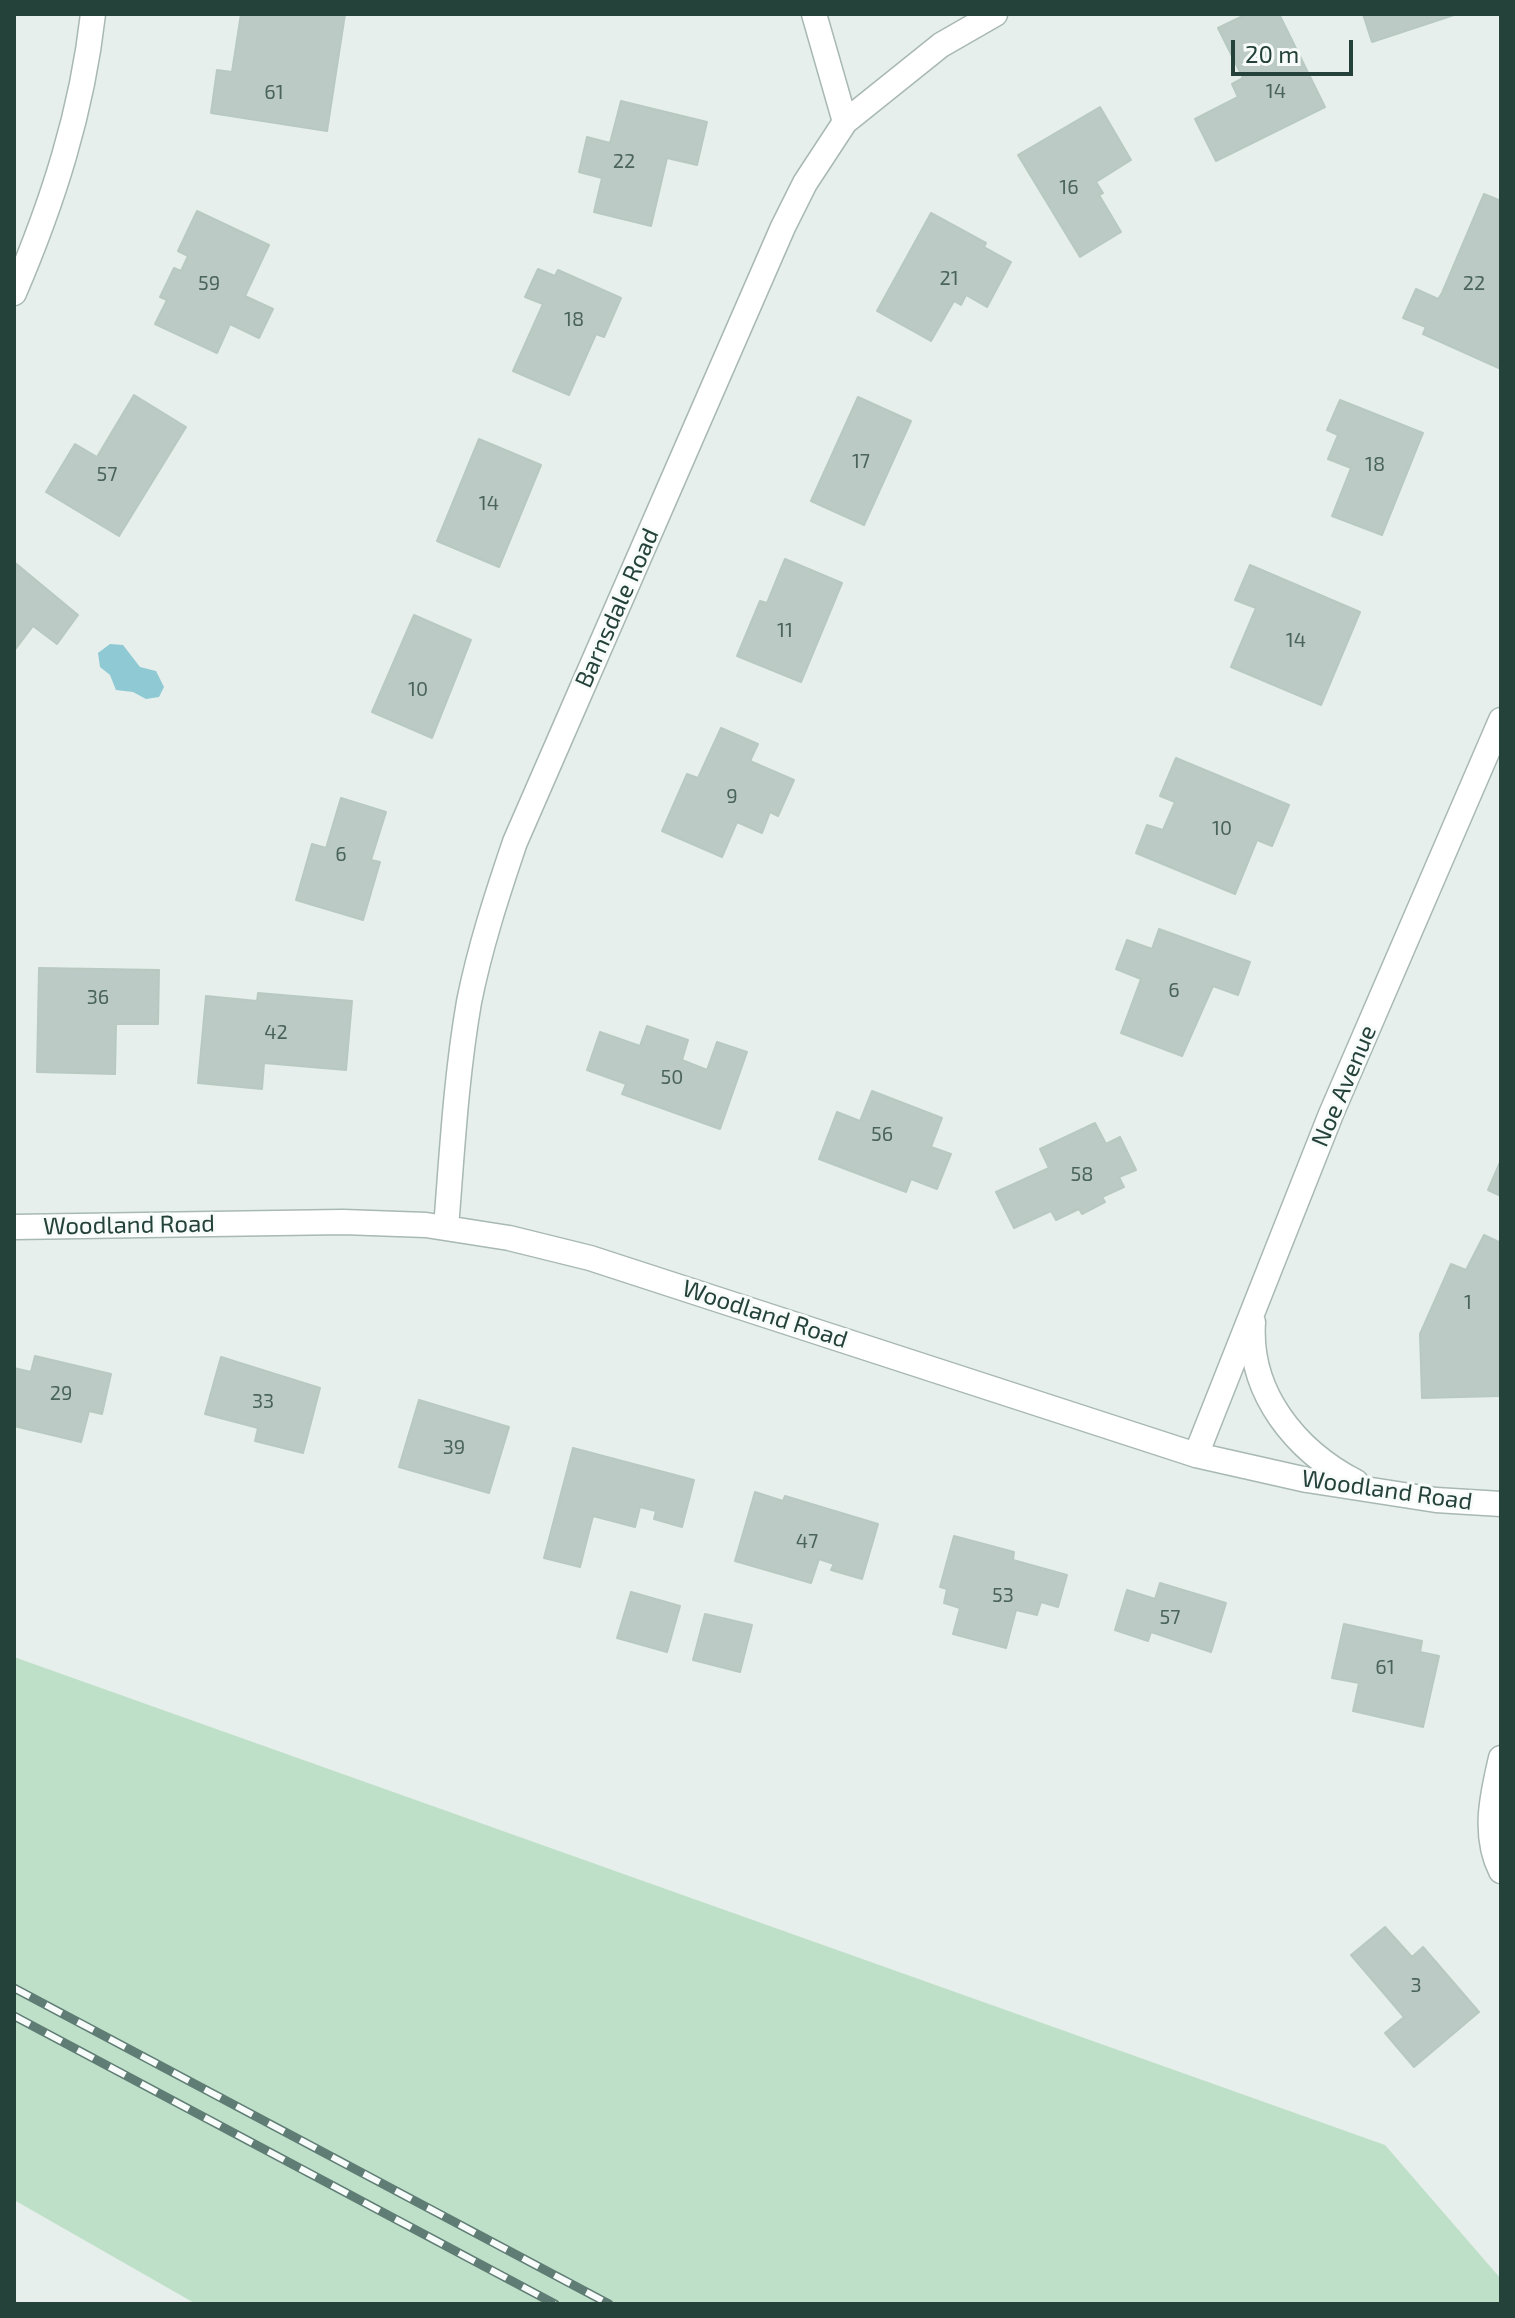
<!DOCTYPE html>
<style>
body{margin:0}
#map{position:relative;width:1515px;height:2318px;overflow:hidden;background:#e6efeb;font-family:"Exo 2",sans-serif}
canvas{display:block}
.frame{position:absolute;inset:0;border:16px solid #24423a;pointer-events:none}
.scale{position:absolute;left:1231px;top:40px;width:122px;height:36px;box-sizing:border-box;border:4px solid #24423a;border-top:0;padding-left:10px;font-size:24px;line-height:28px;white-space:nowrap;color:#24423a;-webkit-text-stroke:6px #f7fbf9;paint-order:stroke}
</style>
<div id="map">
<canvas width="1515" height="2318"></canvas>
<div class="frame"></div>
<div class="scale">20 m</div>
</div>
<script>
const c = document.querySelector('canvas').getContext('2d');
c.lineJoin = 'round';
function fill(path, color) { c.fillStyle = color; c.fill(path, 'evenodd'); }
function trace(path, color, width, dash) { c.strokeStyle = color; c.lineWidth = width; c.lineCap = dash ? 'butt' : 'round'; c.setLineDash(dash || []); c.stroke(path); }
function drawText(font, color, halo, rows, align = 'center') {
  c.font = font + ' "Exo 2",sans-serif'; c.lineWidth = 6; c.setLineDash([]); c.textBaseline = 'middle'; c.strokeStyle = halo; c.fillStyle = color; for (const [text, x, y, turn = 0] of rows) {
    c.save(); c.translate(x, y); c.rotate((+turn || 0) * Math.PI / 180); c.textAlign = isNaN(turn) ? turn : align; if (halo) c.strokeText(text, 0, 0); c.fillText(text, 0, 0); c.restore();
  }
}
const green = new Path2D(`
 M 14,1657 L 1385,2145 L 1501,2279 L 1501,2304 L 196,2304 L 14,2200 Z`);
const water = new Path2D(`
 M 110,644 L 123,645 L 140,667 L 156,671 L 164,687 L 159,697 L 146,699 L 133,692 L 116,690 L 110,675 L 100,667 L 98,653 Z`);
const building = new Path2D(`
 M 241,14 L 345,14 L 327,131 L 211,113 L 217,70 L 232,72 Z
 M 1247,14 L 1279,14 L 1325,107 L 1216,161 L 1195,119 L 1238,97 L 1232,84 L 1243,78 L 1218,28 Z
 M 1363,14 L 1457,14 L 1372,42 Z
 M 621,101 L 707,122 L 697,165 L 667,158 L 651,226 L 594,212 L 602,178 L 579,172 L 587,137 L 610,143 Z
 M 1100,107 L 1131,160 L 1096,182 L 1103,193 L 1099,195 L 1121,232 L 1080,257 L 1018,155 Z
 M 1484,194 L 1501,201 L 1501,369 L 1423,334 L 1426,327 L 1403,318 L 1416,289 L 1438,299 L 1442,293 Z
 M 197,211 L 269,245 L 245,296 L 273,309 L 259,338 L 230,324 L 217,353 L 155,324 L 167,300 L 160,297 L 174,268 L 181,271 L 188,256 L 178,251 Z
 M 931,213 L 986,243 L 984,247 L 1011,262 L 987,307 L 966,295 L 961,305 L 954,301 L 931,341 L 877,311 Z
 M 538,269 L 555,276 L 558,270 L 621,298 L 604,337 L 596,334 L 569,395 L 513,371 L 543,304 L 525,297 Z
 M 134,395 L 186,427 L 119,536 L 46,492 L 75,444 L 97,457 Z
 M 858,397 L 911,421 L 864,525 L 811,501 Z
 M 1340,400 L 1423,433 L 1382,535 L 1332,516 L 1351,468 L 1328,459 L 1338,435 L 1327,430 Z
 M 479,439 L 541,465 L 499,567 L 437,541 Z
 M 785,559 L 842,583 L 801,682 L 737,656 L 760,601 L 767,603 Z
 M 14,562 L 78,615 L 57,644 L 33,626 L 14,651 Z
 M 1250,565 L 1360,612 L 1321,705 L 1231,667 L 1256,608 L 1235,600 Z
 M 414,615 L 471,640 L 432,738 L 372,712 Z
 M 721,728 L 758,744 L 750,761 L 794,780 L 778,816 L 770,812 L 762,833 L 737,822 L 722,857 L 662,831 L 687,774 L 698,778 Z
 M 1176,758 L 1289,805 L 1272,846 L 1257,840 L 1235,894 L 1136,853 L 1147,825 L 1163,830 L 1175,802 L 1160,796 Z
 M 341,798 L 386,812 L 371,860 L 380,862 L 363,920 L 296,900 L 312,844 L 326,848 Z
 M 1159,929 L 1250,962 L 1238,995 L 1213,986 L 1182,1056 L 1121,1033 L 1141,979 L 1116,969 L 1127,940 L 1152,949 Z
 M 39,968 L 159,970 L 158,1024 L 116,1024 L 115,1074 L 37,1072 Z
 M 258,993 L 352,1001 L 346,1070 L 264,1063 L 262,1089 L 198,1083 L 206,996 L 257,1001 Z
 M 647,1026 L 688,1040 L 682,1060 L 707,1070 L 717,1042 L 747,1052 L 720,1129 L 622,1094 L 626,1084 L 587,1070 L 600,1032 L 640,1046 Z
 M 872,1091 L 942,1118 L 931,1147 L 951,1154 L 937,1189 L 911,1179 L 906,1192 L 819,1159 L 837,1112 L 860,1121 Z
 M 1095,1123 L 1106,1144 L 1120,1137 L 1136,1170 L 1119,1177 L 1124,1187 L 1102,1197 L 1105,1202 L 1082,1214 L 1079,1209 L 1056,1220 L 1051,1211 L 1014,1228 L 996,1192 L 1049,1168 L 1040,1149 Z
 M 1501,1160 L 1501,1196 L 1488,1190 Z
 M 1484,1235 L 1501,1243 L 1500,1396 L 1422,1398 L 1420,1334 L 1451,1264 L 1466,1270 Z
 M 35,1356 L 111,1374 L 102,1414 L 89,1411 L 81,1442 L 14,1426 L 14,1368 L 31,1372 Z
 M 221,1357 L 320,1388 L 303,1453 L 255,1441 L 258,1428 L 205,1414 Z
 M 419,1400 L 509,1427 L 489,1493 L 399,1467 Z
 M 573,1448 L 694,1480 L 682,1527 L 654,1519 L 656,1511 L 640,1507 L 635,1527 L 593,1516 L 580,1567 L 544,1558 Z
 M 755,1492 L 783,1501 L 785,1496 L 878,1524 L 862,1579 L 831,1570 L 834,1564 L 819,1559 L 811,1583 L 735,1561 Z
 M 954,1536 L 1014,1552 L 1013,1560 L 1067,1575 L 1058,1607 L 1041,1602 L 1037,1615 L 1016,1610 L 1006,1648 L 953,1634 L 960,1608 L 944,1603 L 947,1589 L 940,1587 Z
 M 1160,1583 L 1226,1603 L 1211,1652 L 1151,1632 L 1148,1641 L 1115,1630 L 1127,1590 L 1155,1599 Z
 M 631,1592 L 680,1606 L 667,1652 L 617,1638 Z
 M 705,1614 L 752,1625 L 740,1672 L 693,1660 Z
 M 1344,1624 L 1422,1641 L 1420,1652 L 1439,1656 L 1423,1727 L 1353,1711 L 1359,1683 L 1332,1678 Z
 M 1385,1927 L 1412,1957 L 1423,1947 L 1479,2012 L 1414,2067 L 1385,2033 L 1404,2017 L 1351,1955 Z`);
const street = new Path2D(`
 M 845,122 L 941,45 L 995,14
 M 14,293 C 53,202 82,112 93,14
 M 14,1227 L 343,1222 L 426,1225 L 509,1238 L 590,1258 L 1196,1455 L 1307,1480 L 1436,1500 L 1501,1504
 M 446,1228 C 452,1153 456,1077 469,1002 C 480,947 497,895 515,842 L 783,227 L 805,183 L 845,122 L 814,14
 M 1253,1322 C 1248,1393 1296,1451 1356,1482
 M 1196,1455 L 1331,1114 L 1501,720
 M 1501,1758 C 1492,1796 1483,1835 1501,1871`);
const rail = new Path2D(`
 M 14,1988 L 609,2304
 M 14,2016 L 555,2304`);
const numberNames = [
 ["14",1276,91],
 ["61",274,92],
 ["22",624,161],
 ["16",1069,187],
 ["21",949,278],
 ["59",209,283],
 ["22",1474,283],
 ["18",574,319],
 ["17",861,461],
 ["18",1375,464],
 ["57",107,474],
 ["14",489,503],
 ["11",785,630],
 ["14",1296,640],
 ["10",418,689],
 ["9",732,796],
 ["10",1222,828],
 ["6",341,854],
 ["6",1174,990],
 ["36",98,997],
 ["42",276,1032],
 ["50",672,1077],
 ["56",882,1134],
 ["58",1082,1174],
 ["1",1468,1302],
 ["29",61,1393],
 ["33",263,1401],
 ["39",454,1447],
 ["47",807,1541],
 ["53",1003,1595],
 ["57",1170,1617],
 ["61",1385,1667],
 ["3",1416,1985]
];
const streetNames = [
 ["Barnsdale Road",617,608,-66],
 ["Noe Avenue",1344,1086,-67],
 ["Woodland Road",129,1225,-1],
 ["Woodland Road",765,1314,18],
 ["Woodland Road",1387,1490,8]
];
fill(green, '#bfe0c8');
fill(water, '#8ec9d4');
fill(building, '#bbcac4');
trace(building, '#b8c9c2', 2);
trace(street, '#a8b8b2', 27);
trace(street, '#fff', 24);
trace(rail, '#5f7d75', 9);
trace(rail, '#f7fbf9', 6, [18]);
drawText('20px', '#4a645c', null, numberNames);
drawText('24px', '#24423a', '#f7fbf9', streetNames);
</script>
